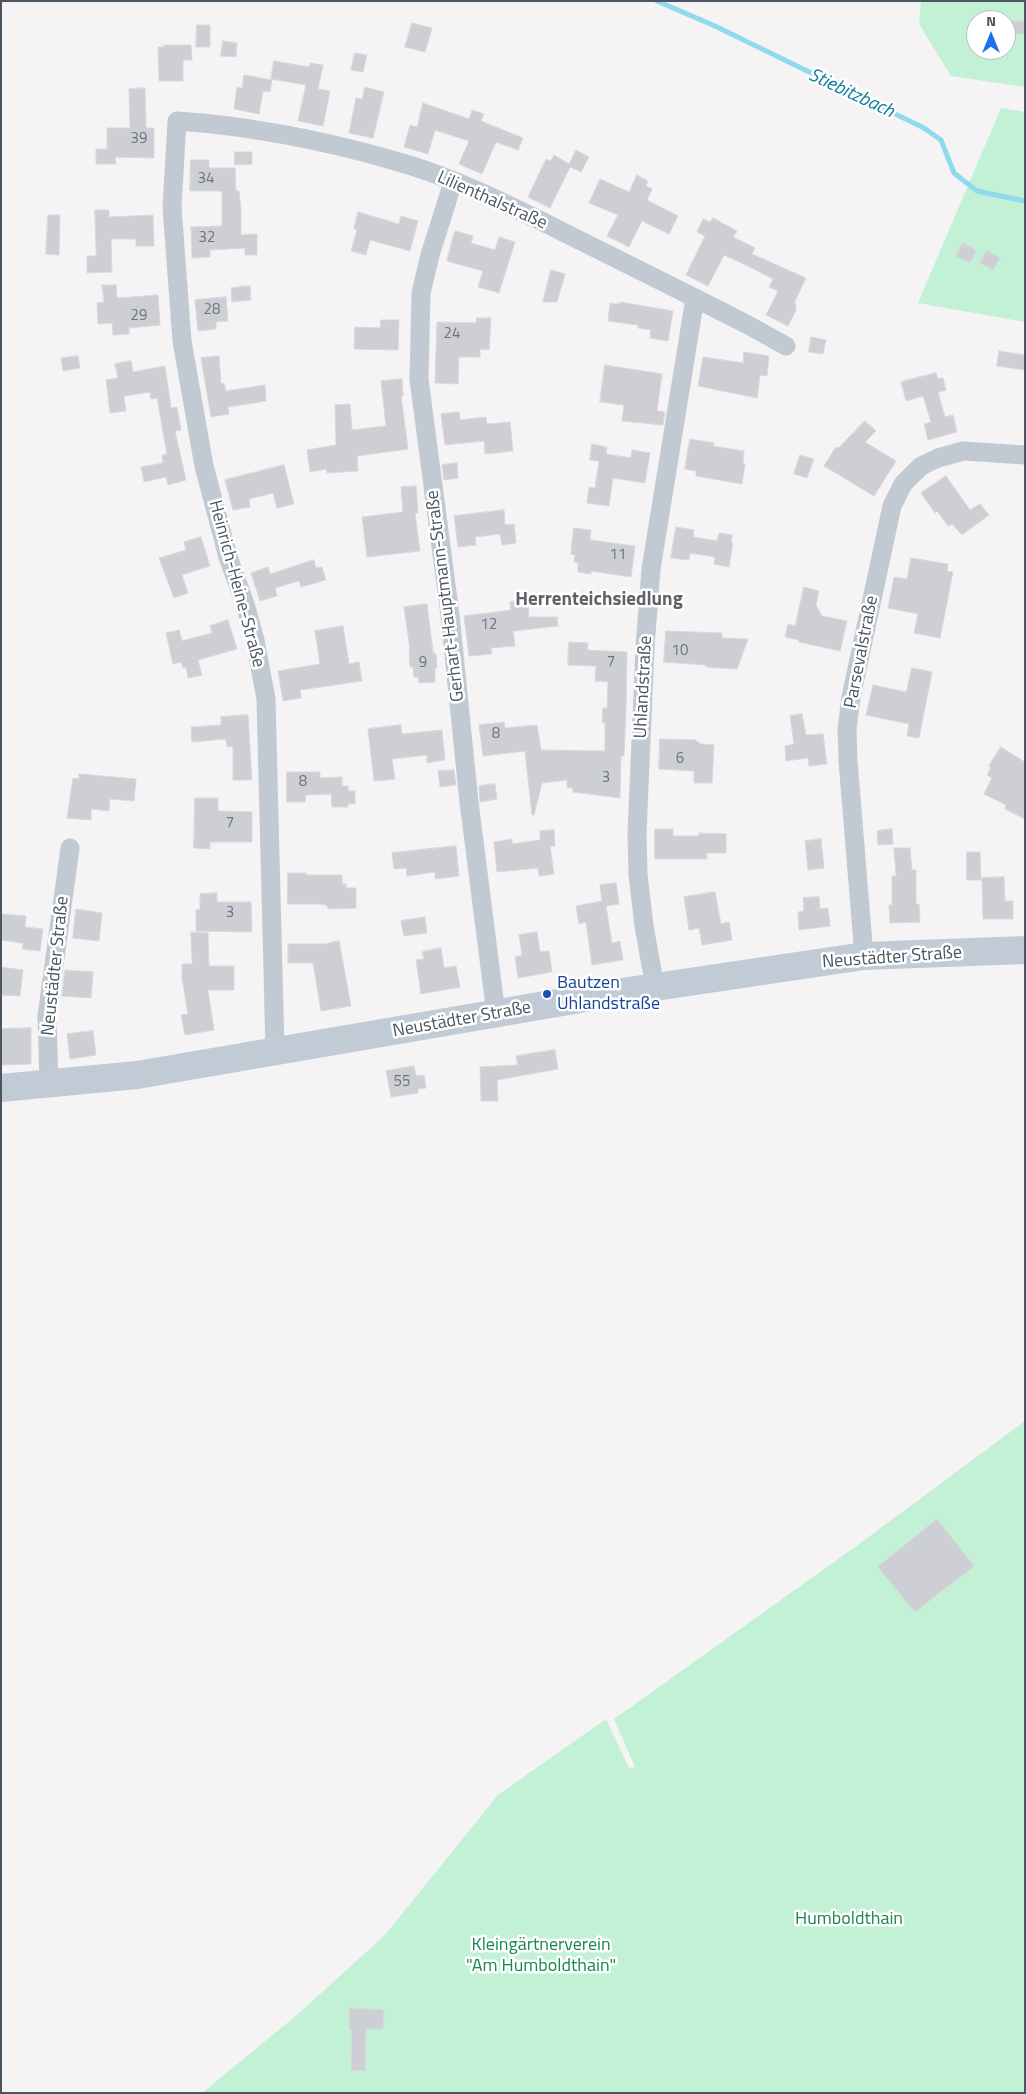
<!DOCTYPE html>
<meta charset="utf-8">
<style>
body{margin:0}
#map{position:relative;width:1026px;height:2094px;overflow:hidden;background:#f5f3f3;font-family:"Titillium Web",sans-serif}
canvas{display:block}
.frame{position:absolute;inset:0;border:2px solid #4a5661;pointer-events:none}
.north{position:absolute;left:966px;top:10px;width:50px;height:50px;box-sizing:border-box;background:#fff;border:1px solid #b7bbc0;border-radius:50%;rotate:0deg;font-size:14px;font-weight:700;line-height:20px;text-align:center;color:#4a5661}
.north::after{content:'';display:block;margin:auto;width:18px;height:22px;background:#1a73e8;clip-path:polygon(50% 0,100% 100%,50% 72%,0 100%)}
</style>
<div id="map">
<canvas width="1026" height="2094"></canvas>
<div class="frame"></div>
<div class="north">N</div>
</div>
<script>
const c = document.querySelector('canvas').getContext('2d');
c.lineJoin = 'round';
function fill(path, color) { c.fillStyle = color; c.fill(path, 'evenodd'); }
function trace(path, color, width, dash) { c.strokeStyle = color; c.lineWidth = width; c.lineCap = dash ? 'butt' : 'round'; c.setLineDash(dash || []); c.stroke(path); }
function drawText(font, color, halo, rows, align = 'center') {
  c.font = font + ' "Titillium Web",sans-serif'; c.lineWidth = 5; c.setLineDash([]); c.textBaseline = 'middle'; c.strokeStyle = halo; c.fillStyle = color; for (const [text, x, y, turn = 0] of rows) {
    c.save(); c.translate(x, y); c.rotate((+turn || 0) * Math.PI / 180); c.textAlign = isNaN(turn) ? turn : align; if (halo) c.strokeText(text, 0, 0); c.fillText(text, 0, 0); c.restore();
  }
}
const green = new Path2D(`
 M 921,1 L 1025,1 L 1025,87 L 951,76 L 919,24 ZM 976,20 L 1006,20 L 1006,50 L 976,50 Z
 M 1001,108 L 1025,112 L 1025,322 L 918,303 Z
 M 1025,1421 L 1025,2093 L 202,2093 L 297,2015 L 385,1935 L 498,1795 L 606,1719 L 629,1768 L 635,1767 L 614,1719 L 855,1547 Z`);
const stream = new Path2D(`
 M 657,1 L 715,26 L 924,128 L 941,140 L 954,173 L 977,191 L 1025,201`);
const building = new Path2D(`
 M 1025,21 L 1025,34 L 1009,34 L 1009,22 Z
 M 412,23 L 432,28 L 425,52 L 405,47 Z
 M 197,25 L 210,25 L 210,47 L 196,47 Z
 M 223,41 L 237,43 L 236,57 L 221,56 Z
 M 164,45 L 191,45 L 192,60 L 183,60 L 183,81 L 159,81 L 158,47 L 164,47 Z
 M 355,53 L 367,55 L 363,72 L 351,70 Z
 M 274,61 L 309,67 L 310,63 L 323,65 L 318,89 L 330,91 L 323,126 L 298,121 L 306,85 L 271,79 Z
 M 244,75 L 272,80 L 270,92 L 263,91 L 259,114 L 234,109 L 237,87 L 242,88 Z
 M 365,87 L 384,92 L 373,138 L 349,133 L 356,98 L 362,99 Z
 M 145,88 L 146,128 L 154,128 L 154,158 L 115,157 L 116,164 L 96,164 L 96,149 L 107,149 L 107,128 L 130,128 L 129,89 Z
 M 423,103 L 469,119 L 472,110 L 484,114 L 481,121 L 523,138 L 518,150 L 496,142 L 482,174 L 459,164 L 469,141 L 435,130 L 428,154 L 404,147 L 410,125 L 417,127 Z
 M 576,150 L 589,157 L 581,172 L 570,167 L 550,208 L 528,197 L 546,159 L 551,161 L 554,155 L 569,164 Z
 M 235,152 L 252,152 L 252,164 L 235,165 Z
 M 191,160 L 209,160 L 209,168 L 235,168 L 236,191 L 239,191 L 241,210 L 241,235 L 257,234 L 257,255 L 245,255 L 245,248 L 210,250 L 210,257 L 192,258 L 191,227 L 222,226 L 222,191 L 190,191 Z
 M 637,175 L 648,181 L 646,186 L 652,189 L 647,200 L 678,216 L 669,234 L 642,221 L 629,247 L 607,236 L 618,215 L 589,203 L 600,179 L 629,192 Z
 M 95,210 L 109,210 L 109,217 L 153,215 L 154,246 L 136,246 L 136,239 L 111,239 L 112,272 L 87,273 L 87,256 L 96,256 Z
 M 358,212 L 399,224 L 401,216 L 418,221 L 410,251 L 370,240 L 366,255 L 351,251 L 357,230 L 354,229 Z
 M 48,215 L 60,215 L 59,255 L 46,254 Z
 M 713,218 L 737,231 L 733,237 L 755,248 L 752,254 L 806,278 L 794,303 L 796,304 L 796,310 L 788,326 L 766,315 L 778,291 L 769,287 L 773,279 L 746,265 L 724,255 L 708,286 L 686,275 L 705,236 L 697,232 L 703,219 L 710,222 Z
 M 455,231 L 473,236 L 471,243 L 495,250 L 499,237 L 515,242 L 499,293 L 478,287 L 483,271 L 447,261 Z
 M 963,243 L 976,250 L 970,263 L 956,256 Z
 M 987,250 L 1000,258 L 993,270 L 980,263 Z
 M 551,270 L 565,274 L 557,302 L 543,302 Z
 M 102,285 L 116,285 L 117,298 L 158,295 L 160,325 L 129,328 L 129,334 L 113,335 L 112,323 L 98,324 L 97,303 L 104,302 Z
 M 250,286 L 251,300 L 232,302 L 231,288 Z
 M 226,297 L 228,321 L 216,322 L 216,329 L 198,331 L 195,300 Z
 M 620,302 L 673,311 L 668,341 L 650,338 L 651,330 L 638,328 L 638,325 L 608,321 L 610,303 L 620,304 Z
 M 477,318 L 491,318 L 489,350 L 480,349 L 480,357 L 459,357 L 458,384 L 435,383 L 437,322 L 476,323 Z
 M 381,320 L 399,320 L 398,350 L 354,349 L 355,327 L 380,328 Z
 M 811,337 L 826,340 L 823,354 L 809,352 Z
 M 999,351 L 1025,355 L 1025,370 L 997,366 Z
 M 744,352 L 769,356 L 767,376 L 760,375 L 757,398 L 698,386 L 703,357 L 743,363 Z
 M 78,356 L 80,368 L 63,371 L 61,358 Z
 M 219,356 L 221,384 L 224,383 L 226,391 L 265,385 L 266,401 L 228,407 L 229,414 L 211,417 L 201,358 Z
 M 131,361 L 133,372 L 165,366 L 171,408 L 177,407 L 181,430 L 175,431 L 186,480 L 168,485 L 166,477 L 144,482 L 141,467 L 163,463 L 162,455 L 167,454 L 157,398 L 151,399 L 150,392 L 124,396 L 126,411 L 110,413 L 106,380 L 118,378 L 115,364 Z
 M 605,365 L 662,374 L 657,411 L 665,412 L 663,425 L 622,421 L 624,405 L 600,402 Z
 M 936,373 L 938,379 L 943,378 L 946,390 L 938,392 L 945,417 L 953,415 L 957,432 L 928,440 L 924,424 L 931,422 L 923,396 L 906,401 L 901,382 Z
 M 402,379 L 403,396 L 401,396 L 408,449 L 357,456 L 358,471 L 327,473 L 326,469 L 310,472 L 307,450 L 336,445 L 335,405 L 350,404 L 352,430 L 386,426 L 381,381 Z
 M 459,412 L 460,420 L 486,417 L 487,424 L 510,422 L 513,451 L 485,454 L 484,441 L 445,445 L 441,414 Z
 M 865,421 L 876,431 L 865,442 L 896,461 L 874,496 L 824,466 L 836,447 L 838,448 Z
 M 690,439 L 714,443 L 713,446 L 744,451 L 743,463 L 745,464 L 742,484 L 696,476 L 696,471 L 685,469 Z
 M 592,444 L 607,447 L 606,454 L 631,458 L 632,450 L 650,453 L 645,483 L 613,478 L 609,506 L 587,503 L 589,487 L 595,488 L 599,461 L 590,460 Z
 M 800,455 L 814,459 L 807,478 L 794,474 Z
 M 457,463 L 458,478 L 444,480 L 442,465 Z
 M 284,465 L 294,504 L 277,508 L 273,493 L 249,499 L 250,507 L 233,510 L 225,480 Z
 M 946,476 L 970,510 L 980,504 L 989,515 L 962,535 L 952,524 L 948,526 L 937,511 L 935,513 L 921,493 Z
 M 416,486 L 418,513 L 415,513 L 420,551 L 367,557 L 362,517 L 403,512 L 401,487 Z
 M 504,510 L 505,525 L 514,524 L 516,543 L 502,545 L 500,534 L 475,537 L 476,545 L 458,547 L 454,516 Z
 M 676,527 L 694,530 L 693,537 L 717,541 L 719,533 L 732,535 L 731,543 L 733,543 L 729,567 L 714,564 L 715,557 L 690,553 L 689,560 L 671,558 Z
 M 574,528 L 591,530 L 590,540 L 635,546 L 631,577 L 591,571 L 591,574 L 578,572 L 578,563 L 574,562 L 575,555 L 571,554 Z
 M 201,537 L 210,566 L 182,575 L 188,593 L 174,598 L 159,558 L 186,550 L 184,542 Z
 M 911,558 L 948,564 L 947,571 L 953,572 L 940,638 L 914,633 L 918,614 L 888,608 L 894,577 L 907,579 Z
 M 314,560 L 316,568 L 322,567 L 326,580 L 301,587 L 299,581 L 275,588 L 277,596 L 260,601 L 251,573 L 268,567 L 270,574 Z
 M 804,587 L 819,591 L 816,605 L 822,616 L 847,621 L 840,651 L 799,642 L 799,640 L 785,637 L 788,624 L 795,626 Z
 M 528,599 L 529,617 L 557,617 L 558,626 L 513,631 L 515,646 L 491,648 L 492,654 L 469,656 L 464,616 L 511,610 L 510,602 Z
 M 427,604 L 433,652 L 436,654 L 437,667 L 435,669 L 435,682 L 419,683 L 418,677 L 414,677 L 413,667 L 410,667 L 409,650 L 410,650 L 404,607 Z
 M 228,620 L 237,649 L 198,660 L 202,675 L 188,678 L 186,667 L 183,668 L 181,662 L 173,664 L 166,633 L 179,630 L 182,641 L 212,633 L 210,626 Z
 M 343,626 L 349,664 L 359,662 L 362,681 L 300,690 L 301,698 L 283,701 L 278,671 L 320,664 L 315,631 Z
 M 666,631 L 722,633 L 722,638 L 748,639 L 737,669 L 706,667 L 706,665 L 664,662 Z
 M 569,642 L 588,643 L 587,650 L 627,652 L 626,709 L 624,756 L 621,756 L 620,798 L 573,792 L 573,788 L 567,787 L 567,780 L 542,783 L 534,815 L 532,815 L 525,751 L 483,756 L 479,725 L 504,722 L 505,728 L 537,725 L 541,750 L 605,751 L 605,723 L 602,722 L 603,708 L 607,708 L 608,682 L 595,681 L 596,666 L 568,665 Z
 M 912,668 L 932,672 L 919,738 L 907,736 L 909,724 L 866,715 L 873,685 L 906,692 Z
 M 802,714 L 806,735 L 823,734 L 827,764 L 809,766 L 808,758 L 786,761 L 785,746 L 794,744 L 790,716 Z
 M 248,715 L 252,780 L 233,780 L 233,746 L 227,747 L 226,739 L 192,742 L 191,727 L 221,725 L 221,717 Z
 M 401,725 L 402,734 L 442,730 L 445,760 L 427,763 L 427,755 L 392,759 L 395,779 L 374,781 L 368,729 Z
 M 660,739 L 695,740 L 701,744 L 714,745 L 712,783 L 694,783 L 694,771 L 659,769 Z
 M 1001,747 L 1025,762 L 1025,819 L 1005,809 L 1006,805 L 984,794 L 992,778 L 987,775 L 991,767 L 989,766 Z
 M 454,770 L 456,785 L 440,787 L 438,771 Z
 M 287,772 L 320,772 L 320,778 L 342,777 L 342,786 L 348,786 L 348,791 L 355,791 L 355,804 L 348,804 L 348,807 L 332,807 L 331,794 L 306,795 L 305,802 L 287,802 Z
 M 79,774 L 136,779 L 134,801 L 110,799 L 109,811 L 91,809 L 91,820 L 67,818 L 73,778 L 79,779 Z
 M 495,784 L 497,799 L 480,802 L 479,786 Z
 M 195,798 L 218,798 L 218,811 L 252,812 L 252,842 L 210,842 L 210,849 L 194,848 Z
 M 655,829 L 673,829 L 673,836 L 699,836 L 699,833 L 726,834 L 726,853 L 707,853 L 707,859 L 655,859 Z
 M 892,829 L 893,844 L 878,845 L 877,831 Z
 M 554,830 L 555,846 L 550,846 L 554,874 L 539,876 L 538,868 L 497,872 L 494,842 L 512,839 L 512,844 L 540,840 L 540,831 Z
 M 821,839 L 824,868 L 808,870 L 805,841 Z
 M 456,846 L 459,876 L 435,879 L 435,872 L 407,876 L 406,868 L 394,869 L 392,853 Z
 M 894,848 L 910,848 L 912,870 L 916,870 L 916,904 L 919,904 L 920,922 L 890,923 L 889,905 L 892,905 L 892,876 L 896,876 Z
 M 967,852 L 980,852 L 981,880 L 967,880 Z
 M 288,873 L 306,873 L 306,875 L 342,875 L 342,884 L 346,884 L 346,888 L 356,888 L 356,908 L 329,909 L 326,905 L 317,904 L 288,904 Z
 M 1004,877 L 1005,901 L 1013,901 L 1013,919 L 983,919 L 982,878 Z
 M 616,883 L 619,904 L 606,906 L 612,943 L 620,941 L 623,960 L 592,965 L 586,922 L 579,924 L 576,906 L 602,901 L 600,885 Z
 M 715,892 L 721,924 L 729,922 L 732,940 L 702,945 L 699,928 L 689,930 L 684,897 Z
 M 217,893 L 217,902 L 251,902 L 252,932 L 196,931 L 196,910 L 200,909 L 200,894 Z
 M 819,897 L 820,909 L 828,908 L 830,926 L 799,930 L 798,912 L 804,911 L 803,898 Z
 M 76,909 L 102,913 L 99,941 L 73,938 Z
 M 1,914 L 26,916 L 25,927 L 43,929 L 40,951 L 22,949 L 23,943 L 1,940 Z
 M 425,917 L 427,933 L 404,936 L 401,921 Z
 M 191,932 L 208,933 L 209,966 L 234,966 L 234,990 L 208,990 L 214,1030 L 185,1035 L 181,1015 L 188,1014 L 182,978 L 182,964 L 192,964 Z
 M 537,932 L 540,952 L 549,951 L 552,972 L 518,978 L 515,957 L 522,955 L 519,935 Z
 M 339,941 L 351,1006 L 321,1011 L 313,963 L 288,963 L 288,944 L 325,944 Z
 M 441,948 L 444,968 L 456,966 L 460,987 L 421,994 L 416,960 L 424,959 L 422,952 Z
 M 1,967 L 23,970 L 20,996 L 1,995 Z
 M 65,970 L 93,972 L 91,998 L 62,996 Z
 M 31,1028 L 31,1064 L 1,1065 L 1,1029 Z
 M 93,1031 L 96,1055 L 70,1059 L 67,1034 Z
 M 555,1050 L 558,1069 L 497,1080 L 498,1101 L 481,1101 L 480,1067 L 518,1065 L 516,1056 Z
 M 414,1066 L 416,1076 L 424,1075 L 426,1088 L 418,1089 L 418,1093 L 391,1097 L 386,1071 Z
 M 937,1519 L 974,1566 L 915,1612 L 878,1567 Z
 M 350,2008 L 384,2010 L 383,2029 L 366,2029 L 365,2071 L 351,2070 L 352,2030 L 350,2030 Z`);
const street = new Path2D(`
 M 453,182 L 430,255 L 421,293 L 419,379 L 450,615 L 469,802 L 496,1014
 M 864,956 L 848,761 L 847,729 L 851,697 L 892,506 L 903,484 L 921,466 L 938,458 L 963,451 L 1025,455
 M 655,987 L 644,926 L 638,874 L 637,834 L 645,647 L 651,569 L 695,298
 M 275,1050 L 266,699 L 255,640 L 245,604 L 228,557 L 204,466 L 182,341 L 172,207 L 177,121 C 250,126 322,140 392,160 C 455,177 515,208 573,237 C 631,266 690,295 748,325 L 786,346
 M 49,1084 L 47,1016 L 70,848`);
const secondary = new Path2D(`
 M 1,1088 L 137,1075 L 615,993 L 864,956 L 1025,950`);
const markers = [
 [547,994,5,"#1a4fb4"]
];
const numberNames = [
 ["39",139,139],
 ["34",206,179],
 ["32",207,238],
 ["28",212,310],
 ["29",139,316],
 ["24",452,334],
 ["11",618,555],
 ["12",489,625],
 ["10",680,651],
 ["7",611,662],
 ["9",423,663],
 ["8",496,734],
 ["6",680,759],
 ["3",606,778],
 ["8",303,782],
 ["7",230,823],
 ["3",230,913],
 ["55",402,1082]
];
const streetNames = [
 ["Lilienthalstraße",492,201,24],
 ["Heinrich-Heine-Straße",236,584,75],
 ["Gerhart-Hauptmann-Straße",446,596,-97],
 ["Parsevalstraße",862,652,-79],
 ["Uhlandstraße",644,687,-87],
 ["Neustädter Straße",892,958,-4],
 ["Neustädter Straße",56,966,-84],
 ["Neustädter Straße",462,1020,-10]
];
const transitNames = [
 ["Bautzen",557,984],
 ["Uhlandstraße",557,1005]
];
const parkNames = [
 ["Humboldthain",849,1920],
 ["Kleingärtnerverein",541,1946],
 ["\"Am Humboldthain\"",541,1967]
];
const waterNames = [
 ["Stiebitzbach",851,94,25]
];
const neighbourhoodNames = [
 ["Herrenteichsiedlung",599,600]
];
fill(green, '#c3f1d5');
trace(stream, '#90daee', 5);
fill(building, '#cdcfd5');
trace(building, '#d7d9de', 1);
trace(street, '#c1cad2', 19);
trace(secondary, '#c1cbd6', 28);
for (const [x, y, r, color] of markers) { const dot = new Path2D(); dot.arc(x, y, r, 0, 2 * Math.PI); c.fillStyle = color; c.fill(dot); trace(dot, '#fff', 2); }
drawText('15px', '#6b747e', null, numberNames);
drawText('18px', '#4a5661', '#fff', streetNames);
drawText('18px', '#164399', '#fff', transitNames, 'left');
drawText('18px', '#17864f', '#fff', parkNames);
drawText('italic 19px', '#0c7c9b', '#fff', waterNames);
drawText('bold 19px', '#5f6368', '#fff', neighbourhoodNames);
</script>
